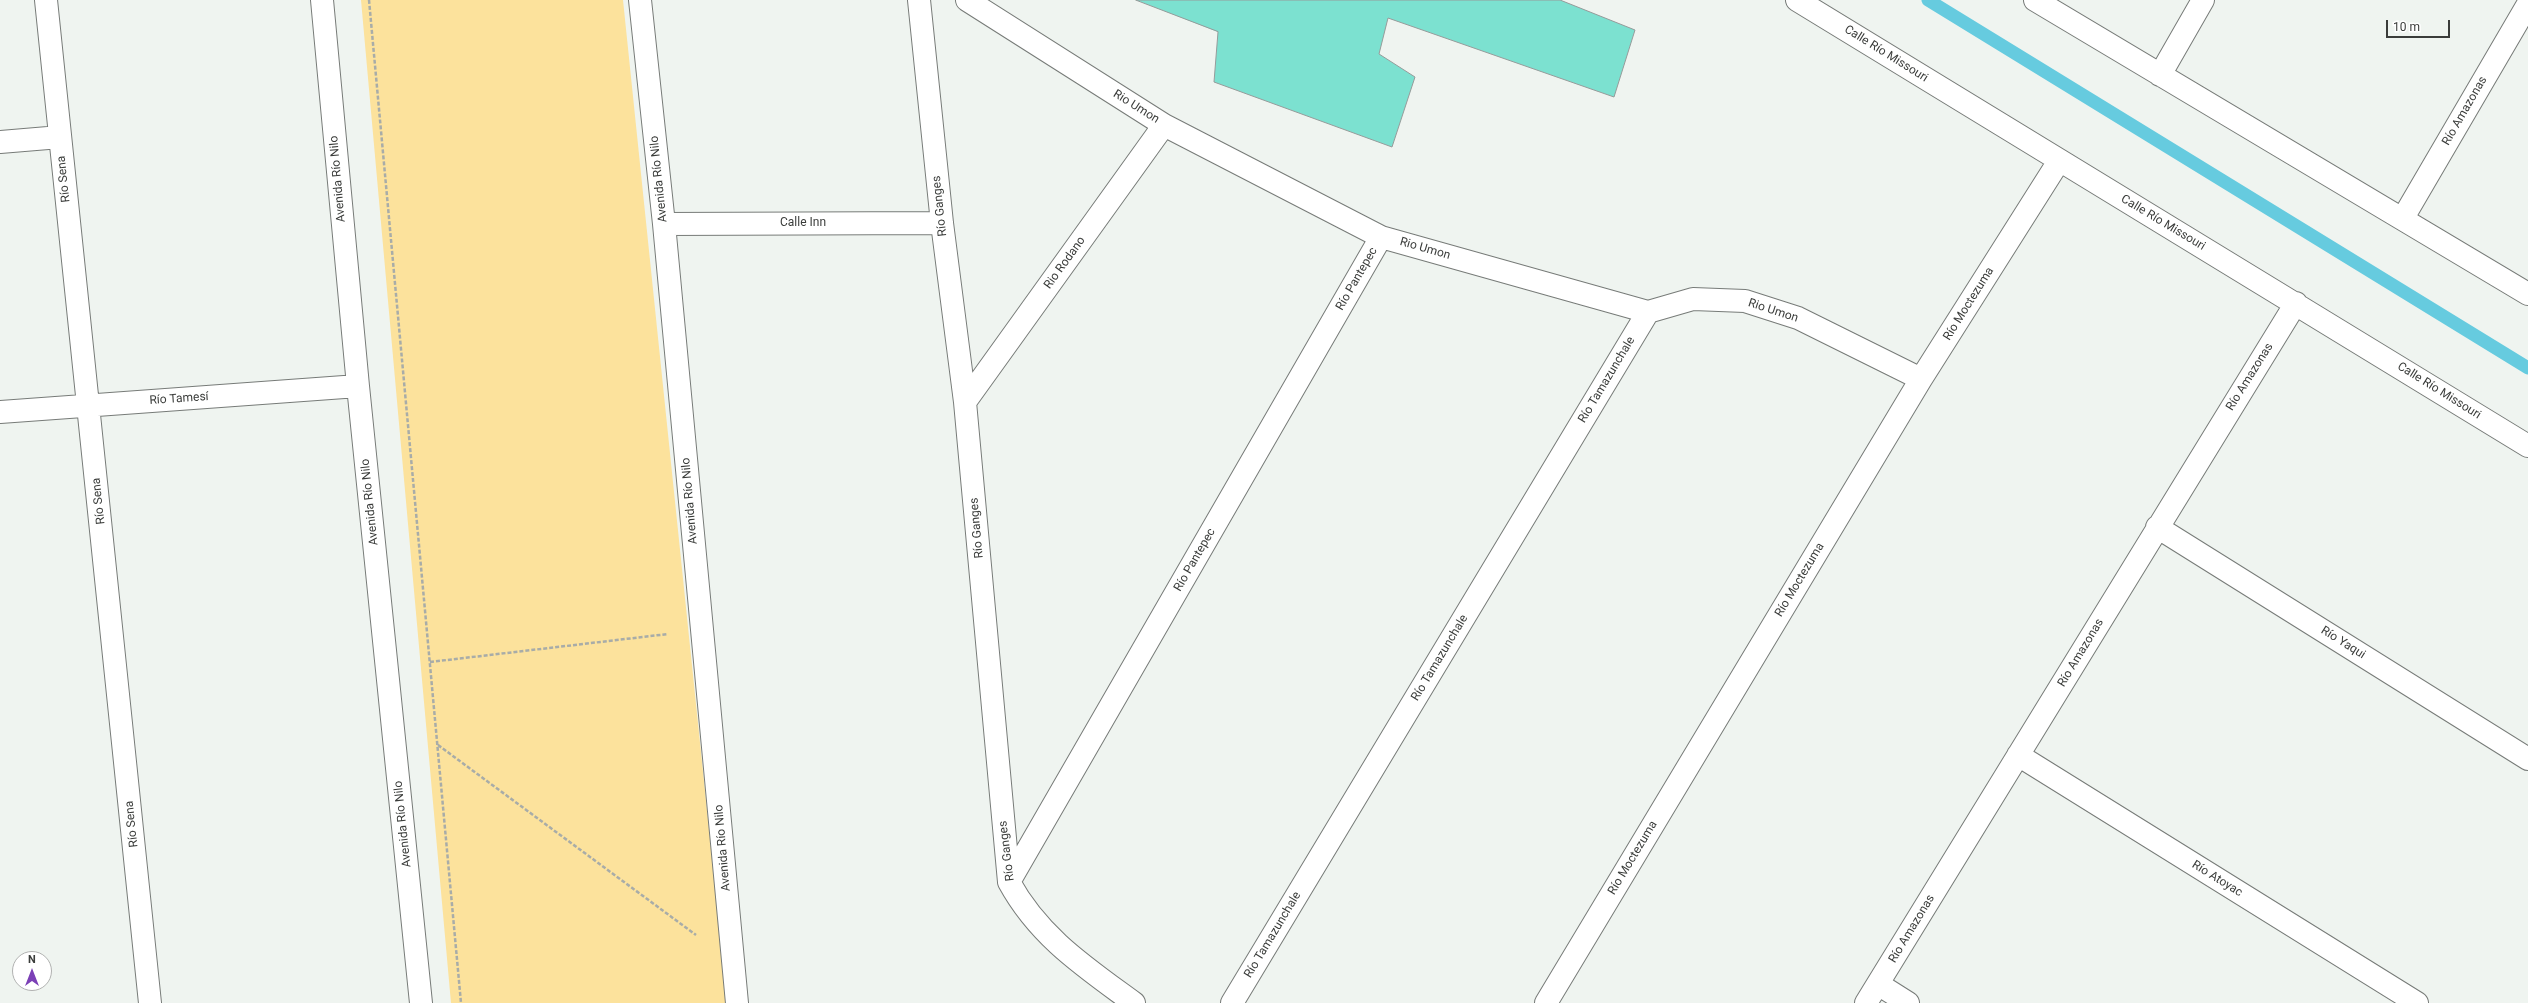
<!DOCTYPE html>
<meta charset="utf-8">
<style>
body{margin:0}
#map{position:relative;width:2528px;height:1003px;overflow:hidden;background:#eff4f0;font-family:Roboto,sans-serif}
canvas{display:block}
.north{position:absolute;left:12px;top:951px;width:40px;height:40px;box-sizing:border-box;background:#fff;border:1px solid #b0b1b0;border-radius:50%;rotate:0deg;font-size:11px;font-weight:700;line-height:16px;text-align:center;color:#3a3c3a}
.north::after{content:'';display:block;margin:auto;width:14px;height:18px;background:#7b40b6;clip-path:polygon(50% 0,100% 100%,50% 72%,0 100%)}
.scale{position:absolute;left:2386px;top:20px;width:64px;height:18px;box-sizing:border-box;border:2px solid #3a3c3a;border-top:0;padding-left:5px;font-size:12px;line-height:14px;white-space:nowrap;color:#3a3c3a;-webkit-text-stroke:3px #fff;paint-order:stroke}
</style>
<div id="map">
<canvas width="2528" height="1003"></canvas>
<div class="north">N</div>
<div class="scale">10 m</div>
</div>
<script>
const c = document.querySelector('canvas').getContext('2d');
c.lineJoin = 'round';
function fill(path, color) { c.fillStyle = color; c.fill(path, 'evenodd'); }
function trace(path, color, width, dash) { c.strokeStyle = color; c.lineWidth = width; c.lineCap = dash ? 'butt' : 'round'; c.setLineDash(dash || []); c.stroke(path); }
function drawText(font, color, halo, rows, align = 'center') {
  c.font = font + ' Roboto,sans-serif'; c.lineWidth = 3.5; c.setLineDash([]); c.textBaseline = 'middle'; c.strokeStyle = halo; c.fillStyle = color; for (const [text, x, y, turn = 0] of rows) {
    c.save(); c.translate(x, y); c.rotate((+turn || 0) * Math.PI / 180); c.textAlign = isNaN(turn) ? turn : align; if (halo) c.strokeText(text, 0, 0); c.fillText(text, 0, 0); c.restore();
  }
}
const green = new Path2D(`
 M 361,0 L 623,0 L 727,1003 L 451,1003 Z`);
const stream = new Path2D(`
 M 1928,0 L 2528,368`);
const building = new Path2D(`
 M 1136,0 L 1560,0 L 1635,30 L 1614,97 L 1388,18 L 1379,54 L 1415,77 L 1392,147 L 1214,82 L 1218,32 Z`);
const path = new Path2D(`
 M 369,0 L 461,1003
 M 430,662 L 668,634
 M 438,745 L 696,935`);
const minor = new Path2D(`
 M 46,0 L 150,1003
 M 322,0 L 358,386 L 421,1003
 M 640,0 L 664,224 L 737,1003
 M 919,0 L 942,223 L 965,402 L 1009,882 C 1039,937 1085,967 1134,1003
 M 967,0 L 1164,125 L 1381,237 L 1648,312 L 1693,299 L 1745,301 L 1798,318 L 1921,379
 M 1797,0 L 2528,446
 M 2035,0 L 2528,294
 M 2160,75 L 2203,0
 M 0,142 L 60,137
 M 2403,218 L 2528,4
 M 664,224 L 942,223
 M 965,402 L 1164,125
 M 0,412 L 358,386
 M 2157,527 L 2528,759
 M 2018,755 L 2417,1003
 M 1009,882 L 1381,237
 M 1878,984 L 1908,1003
 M 1232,1003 L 1648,312
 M 1546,1003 L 1921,379 L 2059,161
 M 1866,1003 L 2296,303`);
const streetNames = [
 ["Calle Río Missouri",1886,54,32],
 ["Rio Umon",1136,107,32],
 ["Río Amazonas",2465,111,-60],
 ["Río Sena",64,179,-96],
 ["Avenida Río Nilo",338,179,-95],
 ["Avenida Río Nilo",659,179,-96],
 ["Río Ganges",940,206,-96],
 ["Calle Inn",803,223],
 ["Calle Río Missouri",2163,223,31],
 ["Rio Umon",1425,249,16],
 ["Rio Rodano",1065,263,-54],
 ["Río Pantepec",1357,279,-60],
 ["Río Moctezuma",1969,304,-58],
 ["Rio Umon",1773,311,18],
 ["Río Amazonas",2250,377,-58],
 ["Río Tamazunchale",1607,380,-59],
 ["Calle Río Missouri",2439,391,32],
 ["Río Tamesí",179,399,-4],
 ["Río Sena",99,501,-96],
 ["Avenida Río Nilo",690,501,-95],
 ["Avenida Río Nilo",370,502,-96],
 ["Río Ganges",977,528,-95],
 ["Río Pantepec",1195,560,-60],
 ["Río Moctezuma",1800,580,-59],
 ["Río Yaqui",2343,643,32],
 ["Río Amazonas",2081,653,-59],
 ["Río Tamazunchale",1440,658,-59],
 ["Río Sena",132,824,-96],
 ["Avenida Río Nilo",403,824,-96],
 ["Avenida Río Nilo",723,848,-95],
 ["Río Ganges",1007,851,-97],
 ["Río Moctezuma",1633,858,-59],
 ["Río Atoyac",2217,879,32],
 ["Río Amazonas",1912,929,-59],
 ["Río Tamazunchale",1273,935,-59]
];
fill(green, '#fce29c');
trace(stream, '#66cbdf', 13);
fill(building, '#7ce1d0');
trace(building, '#959b9a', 1);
trace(minor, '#777b78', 24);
trace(path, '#a8aca8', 2.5, [4, 2]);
trace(minor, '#fff', 22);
drawText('12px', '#3a3c3a', '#fff', streetNames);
</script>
